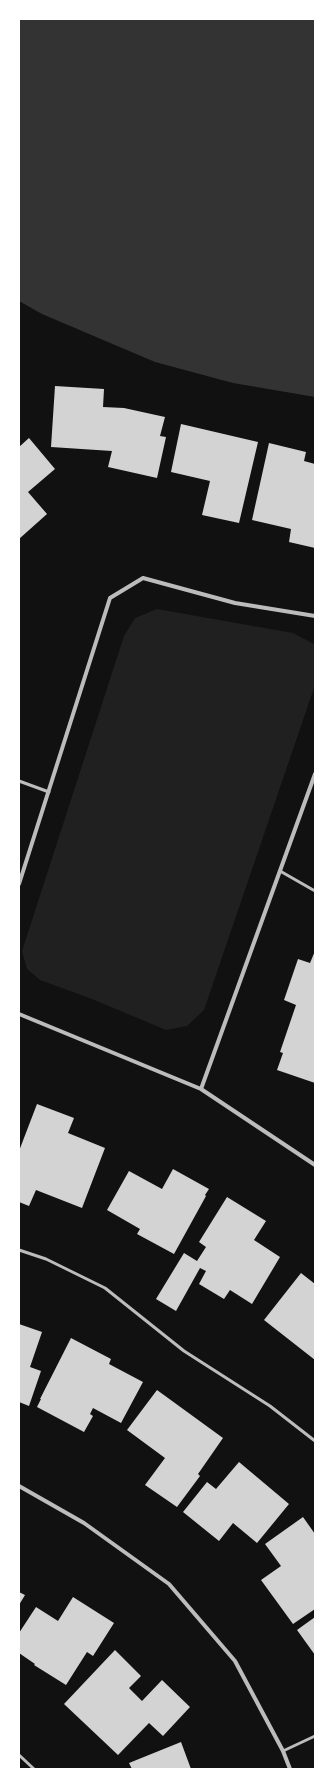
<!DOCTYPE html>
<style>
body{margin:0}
#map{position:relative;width:334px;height:1788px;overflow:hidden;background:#111;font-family:Signika,sans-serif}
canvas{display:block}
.frame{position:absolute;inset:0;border:20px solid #fff;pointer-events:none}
</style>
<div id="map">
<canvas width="334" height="1788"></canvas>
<div class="frame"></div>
</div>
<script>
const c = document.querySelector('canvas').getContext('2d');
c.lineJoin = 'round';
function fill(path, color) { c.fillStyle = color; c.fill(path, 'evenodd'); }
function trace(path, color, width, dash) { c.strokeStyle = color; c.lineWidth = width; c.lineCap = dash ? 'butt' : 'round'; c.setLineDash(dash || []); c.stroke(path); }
const green = new Path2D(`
 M 157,609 L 293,633 L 314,644 L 315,648 L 315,685 L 204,1010 L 187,1026 L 166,1030 L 92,999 L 40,980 L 27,969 L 22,951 L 124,636 L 135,618 Z`);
const water = new Path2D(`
 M 19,19 L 315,19 L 315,397 L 233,383 L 155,362 L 42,314 L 19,301 Z`);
const building = new Path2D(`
 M 55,386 L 104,389 L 103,407 L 124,408 L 165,417 L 160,436 L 166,437 L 157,478 L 108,467 L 112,451 L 51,447 Z
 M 181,424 L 258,442 L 239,523 L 202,515 L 210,481 L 171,472 Z
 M 29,438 L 55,469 L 28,492 L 47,514 L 19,539 L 19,447 Z
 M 269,443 L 306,452 L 304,461 L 315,464 L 315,548 L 289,542 L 291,529 L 252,520 Z
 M 315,951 L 315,1083 L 277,1070 L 283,1053 L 280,1052 L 296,1005 L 284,1000 L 298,959 L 310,963 Z
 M 37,1104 L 74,1118 L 68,1133 L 105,1148 L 82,1208 L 36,1190 L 29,1206 L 19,1202 L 19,1151 Z
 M 173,1169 L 209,1189 L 205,1195 L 206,1196 L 174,1254 L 137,1234 L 140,1229 L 107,1210 L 129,1171 L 162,1189 Z
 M 227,1197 L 266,1221 L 254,1240 L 280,1257 L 252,1304 L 230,1290 L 224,1299 L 199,1284 L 206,1271 L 200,1268 L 176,1311 L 156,1299 L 184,1253 L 197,1261 L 206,1247 L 199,1242 Z
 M 301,1273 L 315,1284 L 315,1360 L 264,1320 Z
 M 19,1324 L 42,1332 L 30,1367 L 41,1371 L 29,1406 L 19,1402 Z
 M 71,1338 L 111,1359 L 109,1364 L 143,1382 L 121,1423 L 93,1408 L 90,1414 L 93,1416 L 84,1432 L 37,1407 L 41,1399 L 40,1399 Z
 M 157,1390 L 223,1438 L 198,1474 L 200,1476 L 177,1507 L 145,1485 L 165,1458 L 127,1430 Z
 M 239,1462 L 289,1504 L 257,1543 L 233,1523 L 219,1541 L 183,1512 L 207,1482 L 216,1489 Z
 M 303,1517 L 315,1534 L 315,1609 L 293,1624 L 261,1580 L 281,1566 L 265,1544 Z
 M 19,1592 L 25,1595 L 19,1605 Z
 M 73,1597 L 114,1623 L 93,1656 L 87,1652 L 66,1685 L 34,1665 L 35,1664 L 19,1653 L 19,1633 L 36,1607 L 58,1621 Z
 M 315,1617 L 315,1655 L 297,1630 Z
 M 115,1650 L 141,1676 L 129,1688 L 142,1701 L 162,1680 L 190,1707 L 163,1736 L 149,1723 L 118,1755 L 64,1704 Z
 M 181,1742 L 191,1769 L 132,1769 L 129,1763 Z`);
const service = new Path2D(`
 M 19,781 L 49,792
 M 280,871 L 315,891
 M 19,1250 L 46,1259 L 105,1288 L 184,1351 L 270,1406 L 315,1441
 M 283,1751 L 315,1736
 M 19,1755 L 34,1769`);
const minor = new Path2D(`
 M 19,884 L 110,598 L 143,578 L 235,603 L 315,616
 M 19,1014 L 201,1089 L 315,1165
 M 201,1089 L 315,774
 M 19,1486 L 84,1523 L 169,1584 L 235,1661 L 283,1751 L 290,1769`);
fill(green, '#202020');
fill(water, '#333');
fill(building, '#d3d3d3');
trace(service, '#bcbcbc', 3);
trace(minor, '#bcbcbc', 4);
</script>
